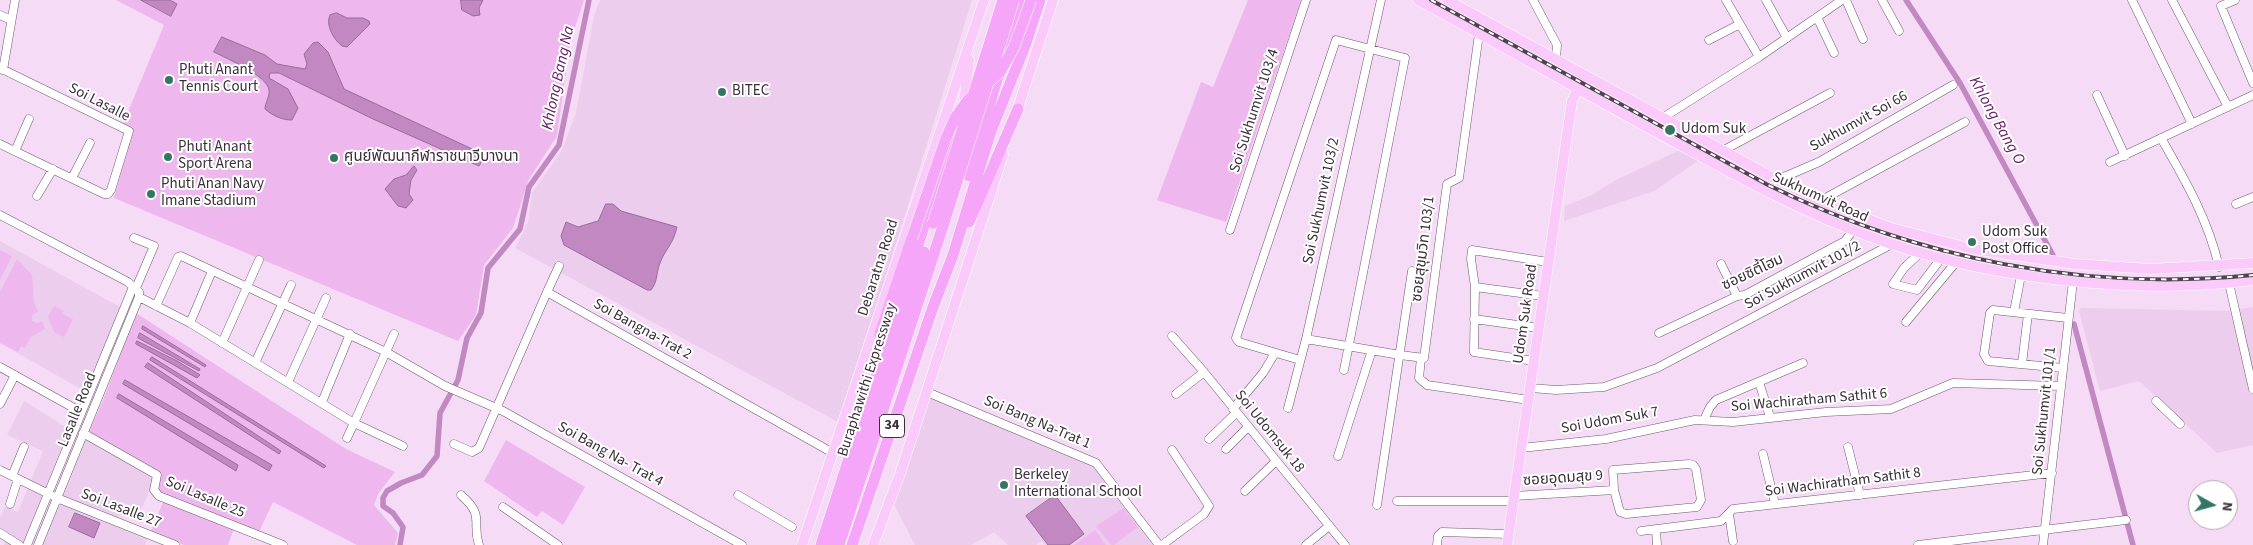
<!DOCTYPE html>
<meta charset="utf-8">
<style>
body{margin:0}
#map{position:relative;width:2253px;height:545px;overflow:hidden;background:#f5dbf5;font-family:"Source Sans 3",sans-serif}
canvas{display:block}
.north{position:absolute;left:2188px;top:480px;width:50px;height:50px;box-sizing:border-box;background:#fff;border:1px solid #b0acb0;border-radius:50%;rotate:97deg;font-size:14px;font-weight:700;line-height:20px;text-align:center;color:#392f39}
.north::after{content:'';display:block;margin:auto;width:18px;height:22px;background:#347666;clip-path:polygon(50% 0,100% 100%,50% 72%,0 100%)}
</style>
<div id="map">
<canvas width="2253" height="545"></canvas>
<div class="north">N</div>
</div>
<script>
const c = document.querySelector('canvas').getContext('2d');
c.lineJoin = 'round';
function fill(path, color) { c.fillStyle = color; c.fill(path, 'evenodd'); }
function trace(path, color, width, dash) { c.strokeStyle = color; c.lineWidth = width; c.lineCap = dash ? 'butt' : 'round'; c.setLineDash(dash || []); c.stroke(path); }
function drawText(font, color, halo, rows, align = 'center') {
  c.font = font + ' "Source Sans 3","Noto Sans Thai",sans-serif'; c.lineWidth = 4; c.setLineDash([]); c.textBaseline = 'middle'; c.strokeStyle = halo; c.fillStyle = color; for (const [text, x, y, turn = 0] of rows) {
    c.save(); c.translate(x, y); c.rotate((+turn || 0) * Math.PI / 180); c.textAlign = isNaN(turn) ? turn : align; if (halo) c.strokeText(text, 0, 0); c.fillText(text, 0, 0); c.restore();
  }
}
const built = new Path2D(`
 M 600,0 L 972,0 L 840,423 L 515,248 L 528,222 L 532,193 L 562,150 L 576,113 L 594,16 Z
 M 1680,150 L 1698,161 L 1654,191 L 1564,221 L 1565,206 L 1592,195 L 1616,180 Z
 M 0,241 L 120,307 L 86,392 L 0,343 Z
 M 2253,307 L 2253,445 L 2217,453 L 2139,381 L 2100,391 L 2079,311 L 2081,308 L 2227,311 Z
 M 930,397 L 1093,466 L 1152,545 L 1045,545 L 1042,541 L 1036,545 L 1008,545 L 994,532 L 971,545 L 915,545 L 894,504 Z
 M 24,401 L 69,429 L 22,545 L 4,545 L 5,542 L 0,539 L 0,518 L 5,507 L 18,512 L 43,451 L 7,435 Z
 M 86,437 L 155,477 L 141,510 L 124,503 L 118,519 L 151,531 L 145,545 L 41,545 L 70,480 Z`);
const green = new Path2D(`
 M 116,0 L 584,0 L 570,43 L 557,136 L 529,179 L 513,228 L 484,265 L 476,315 L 458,341 L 114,198 L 133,128 L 123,124 L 164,25 Z
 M 1248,0 L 1301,0 L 1226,222 L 1157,200 L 1201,82 L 1213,87 Z
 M 0,250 L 12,256 L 0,280 Z
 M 17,259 L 32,275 L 34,302 L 38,312 L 32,315 L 32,321 L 37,323 L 42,321 L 45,329 L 31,337 L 25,348 L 21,346 L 18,352 L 0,343 L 0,292 Z
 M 54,306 L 64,311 L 62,314 L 73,319 L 64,337 L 54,332 L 48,317 Z
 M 136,313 L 346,449 L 395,472 L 378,494 L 374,505 L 398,533 L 395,545 L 357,545 L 273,502 L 259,532 L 161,494 L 157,487 L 162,473 L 89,432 L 102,403 Z
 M 506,440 L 585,487 L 563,525 L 542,511 L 537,517 L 484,481 Z
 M 164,500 L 234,528 L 228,545 L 184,545 L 151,531 Z
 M 1124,508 L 1138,527 L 1114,545 L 1111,545 L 1096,526 Z
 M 1095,530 L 1106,545 L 1074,545 Z`);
const water = new Path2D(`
 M 141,0 L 170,0 L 177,4 L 171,16 Z
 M 461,0 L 483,0 L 479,8 L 480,15 L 473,16 L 462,10 Z
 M 337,13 L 347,18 L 363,18 L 369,21 L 370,24 L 347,47 L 342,46 C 334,40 325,25 330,15 Z
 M 222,37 L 265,55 L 277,64 L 305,69 L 307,64 L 304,54 L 313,43 L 318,42 L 328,52 L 344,89 L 485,155 L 479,166 L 373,119 L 279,73 L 270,73 L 269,78 L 288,89 L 298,108 L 292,120 C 282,120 273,116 265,109 C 265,103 270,96 269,90 C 267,75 227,59 214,52 Z
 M 414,166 L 417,170 L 411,180 L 409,194 L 413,200 L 406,208 L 398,206 L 385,189 L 394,179 L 406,175 Z
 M 606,204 L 613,204 L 621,211 L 677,227 C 673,245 665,249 660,263 C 656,273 658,281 651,290 L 647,290 L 564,245 L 561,236 L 566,222 L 578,227 L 598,221 Z
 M 143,326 L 206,365 L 205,367 L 142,329 Z
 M 140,333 L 200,369 L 199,371 L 138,338 Z
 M 137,341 L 177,361 L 200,375 L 197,378 L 136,344 Z
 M 152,357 L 326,466 L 324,468 L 150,360 Z
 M 148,363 L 281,451 L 279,454 L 145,367 Z
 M 125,380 L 272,465 L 269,471 L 123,384 Z
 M 119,394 L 238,465 L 236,471 L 117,398 Z
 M 1055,495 L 1084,534 L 1069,545 L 1048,545 L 1026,516 Z
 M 75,513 L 100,523 L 94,538 L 69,527 Z`);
const canal = new Path2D(`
 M 1906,0 L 1960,83 L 2055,259
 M 2074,324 L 2133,545
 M 400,545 L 403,527 L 393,513 L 383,506 L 383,498 L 387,491 L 401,483 L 422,475 L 437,456 L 440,413 L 458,380 L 467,338 L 481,313 L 488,268 L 520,229 L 529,187 L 559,145 L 589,0`);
const minor = new Path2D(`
 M 1533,0 L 1557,45 L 1556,60
 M 1726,0 L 1759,57
 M 1766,0 L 1787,38
 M 1846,0 L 1863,39
 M 1882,0 L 1899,31
 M 2132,0 L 2192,124
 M 2172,0 L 2228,107
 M 2235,0 L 2221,6 L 2253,83
 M 0,15 L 11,20
 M 1817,17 L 1834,53
 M 1709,40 L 1740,24
 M 0,68 L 129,131 L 111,190 L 108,194 L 104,194 L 0,144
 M 3,70 L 15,0
 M 2097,95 L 2125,156
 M 1664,117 L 1759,57 L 1842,0
 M 2161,138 C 2185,180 2208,219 2219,267
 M 1724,150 L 1830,93
 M 15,151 L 29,119
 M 2110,162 L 2253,95
 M 72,178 L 90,143
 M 1777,180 L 1819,162 L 1953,85
 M 37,196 L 53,169
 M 1820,201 L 1965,122
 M 2236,204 L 2253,197
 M 0,215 L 128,282 L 139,292 L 139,297 L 38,545
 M 1230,230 L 1306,0
 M 134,238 L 154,246 L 136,288
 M 1921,252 L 1904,268 L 1893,284 L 1917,290 L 1942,257
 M 1721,264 L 1737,296
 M 2229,283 L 2253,389
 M 1475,287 L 1543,296
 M 547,292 L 559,266
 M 139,297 L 190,323 L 354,423 L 394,334
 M 156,306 L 178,257 L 181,256 L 386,352 L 445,386 L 503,411 L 742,545
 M 2014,312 L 2021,275
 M 1474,319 L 1539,328
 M 1906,322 L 1957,261
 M 190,323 L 212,271
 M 1659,333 L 1737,296 L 1745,295 L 1845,241 L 1853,230
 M 1172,336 L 1204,372 L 1345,545
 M 1306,339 L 1400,355 L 1424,358 L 1447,184 L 1459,178 L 1479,34
 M 222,343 L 259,260
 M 1421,358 L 1419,378 L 1427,385 L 1529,400
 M 1300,360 L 1239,342 L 1236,338 L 1336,40 L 1405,58 L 1344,370
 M 1534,361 L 1474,352 L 1475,287 L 1471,259 L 1472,250 L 1548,262
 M 255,363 L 291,285
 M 2022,364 L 2028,314
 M 0,367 L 81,412
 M 2063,368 L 1988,361 L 1984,354 L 1990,313 L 1993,310 L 2068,318
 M 288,382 L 326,298
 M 1759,382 L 1770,417
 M 1531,388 L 1556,390 L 1604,387 L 1657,368 L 1892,244
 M 927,392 L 1096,463 L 1159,545
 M 1176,394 L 1204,372
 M 2156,401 L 2180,424
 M 322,402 L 350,334
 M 0,404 L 15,375
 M 1288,408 L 1306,339 L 1381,0
 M 1233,409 L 1263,373 L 1275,353
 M 1704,420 L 1710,407 L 1716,400 L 1803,363
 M 83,433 L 157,475 L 154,490 L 159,496 L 283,545
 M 347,438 L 354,423 L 403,446
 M 1209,439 L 1236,413
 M 454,444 L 472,452 L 479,448 L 547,292 L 833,453
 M 1848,447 L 1860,495
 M 1521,448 L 1606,439 L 1695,420 L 1733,422 L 1826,412 L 1891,409 L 1953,383 L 2061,386
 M 1226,449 L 1248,427
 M 1763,454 L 1775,504
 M 1338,456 L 1372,350
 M 1689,464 L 1693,465 L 1696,469 L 1701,500 L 1697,507 L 1626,514 L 1620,512 L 1614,490 L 1613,470 Z
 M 0,470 L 57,498 L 175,545
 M 12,476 L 24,447
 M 1245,491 L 1276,461
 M 461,495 C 486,517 471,521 479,545
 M 738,495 L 792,527
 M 1514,496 L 1614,490
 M 1397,501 L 1514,501
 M 10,504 L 18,479
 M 1377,505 L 1412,271
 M 503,507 L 558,545
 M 1729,514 L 1733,541
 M 1656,530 L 1657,545
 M 1641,531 L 1721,521 L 1733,509 L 2052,473
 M 0,533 L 19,545
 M 27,545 L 133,287
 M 1162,545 L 1204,514 L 1209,506 L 1172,450
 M 1306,545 L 1329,526
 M 1437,545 L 1438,536 L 1442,532 L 1509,534
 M 1918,545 L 2126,520
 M 2043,545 L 2073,281`);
const major = new Path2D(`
 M 1418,0 C 1511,50 1601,103 1695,153 C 1750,183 1806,213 1866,235 C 1981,278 2131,296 2253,280
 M 1447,0 L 1777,180 L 1820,201 L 1891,228 L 1973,249 L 2075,264 L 2151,269 L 2253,263
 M 964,103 L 969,60
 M 1015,117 L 1053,0
 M 802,545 L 984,0
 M 873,545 L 900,474 L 1003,155
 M 1507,545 L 1572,101 L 1585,76`);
const highway = new Path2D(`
 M 969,176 L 1020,0
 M 969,222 L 1018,109
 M 880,334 L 912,238
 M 821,545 L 960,115
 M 829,545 L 924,252
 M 839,545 L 943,226
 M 852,545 L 933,307 L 953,255 L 991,131 L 1025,46 L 1040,0`);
const rail = new Path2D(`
 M 1431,0 L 1768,185 C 1919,259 2085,292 2253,275`);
const highwayBridge = new Path2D(`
 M 933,223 L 1003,0
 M 943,226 L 1014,0
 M 912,238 L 946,138 L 955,118 L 968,100 L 1000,72 L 1014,47 L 1031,0`);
const markers = [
 [169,80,5,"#347666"],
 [722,92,5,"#347666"],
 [1670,130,6,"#347666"],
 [168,157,5,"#347666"],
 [334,158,5,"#347666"],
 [151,194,5,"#347666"],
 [1972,242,5,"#347666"],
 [1004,485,5,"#347666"]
];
const shields = [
 [892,426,25]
];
const shieldNames = [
 ["34",892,426]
];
const poiNames = [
 ["Phuti Anant",179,71],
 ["Tennis Court",179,88],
 ["BITEC",732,92],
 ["Udom Suk",1681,130],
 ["Phuti Anant",178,148],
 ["Sport Arena",178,165],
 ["ศูนย์พัฒนากีฬาราชนาวีบางนา",344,158],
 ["Phuti Anan Navy",161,185],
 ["Imane Stadium",161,202],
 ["Udom Suk",1982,233],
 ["Post Office",1982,250],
 ["Berkeley",1014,476],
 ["International School",1014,493]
];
const streetNames = [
 ["Soi Lasalle",99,103,27],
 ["Soi Sukhumvit 103/4",1255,111,-72],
 ["Sukhumvit Soi 66",1859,122,-29],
 ["Sukhumvit Road",1820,198,24],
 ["Soi Sukhumvit 103/2",1322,201,-78],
 ["ซอยสุขุมวิท 103/1",1424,249,-83],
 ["Debaratna Road",879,268,-72],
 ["ซอยซิตี้โฮม",1753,273,-25],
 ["Soi Sukhumvit 101/2",1803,276,-28],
 ["Udom Suk Road",1526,314,-82],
 ["Soi Bangna-Trat 2",642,330,29],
 ["Buraphawithi Expressway",868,380,-72],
 ["Soi Wachiratham Sathit 6",1809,401,-5],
 ["Lasalle Road",78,410,-68],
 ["Soi Sukhumvit 101/1",2045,411,-84],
 ["Soi Udom Suk 7",1610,421,-10],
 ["Soi Bang Na-Trat 1",1037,423,23],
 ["Soi Udomsuk 18",1269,432,51],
 ["Soi Bang Na- Trat 4",610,455,29],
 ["ซอยอุดมสุข 9",1563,479,-4],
 ["Soi Wachiratham Sathit 8",1843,483,-7],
 ["Soi Lasalle 25",205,498,23],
 ["Soi Lasalle 27",121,509,21]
];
const waterNames = [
 ["Khlong Bang Na",559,78,-78],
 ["Khlong Bang O",1996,121,61]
];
fill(built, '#eccded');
fill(green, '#eeb8ef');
fill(water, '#c188c2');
trace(water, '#986d99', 1);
trace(canal, '#c188c2', 5.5);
trace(minor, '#6f596f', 9);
trace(major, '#fff', 11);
trace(highway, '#fff', 12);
trace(minor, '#fff', 8);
trace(major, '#facafb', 10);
trace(highway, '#f6a6f8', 11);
trace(rail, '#4f434f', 4);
trace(rail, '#fff', 2, [5.5]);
trace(highwayBridge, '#fff', 12, []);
trace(highwayBridge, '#f6a6f8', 11);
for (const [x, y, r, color] of markers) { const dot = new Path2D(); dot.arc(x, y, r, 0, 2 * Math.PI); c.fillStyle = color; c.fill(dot); trace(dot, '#fff', 2); }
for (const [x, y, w] of shields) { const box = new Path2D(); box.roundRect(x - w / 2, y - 11.5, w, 23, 4); c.fillStyle = '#fff'; c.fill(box); trace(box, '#392f39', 1); }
drawText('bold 14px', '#392f39', null, shieldNames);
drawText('15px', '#392f39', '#fff', poiNames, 'left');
drawText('15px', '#392f39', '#fff', streetNames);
drawText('italic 16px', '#652169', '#fff', waterNames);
</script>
